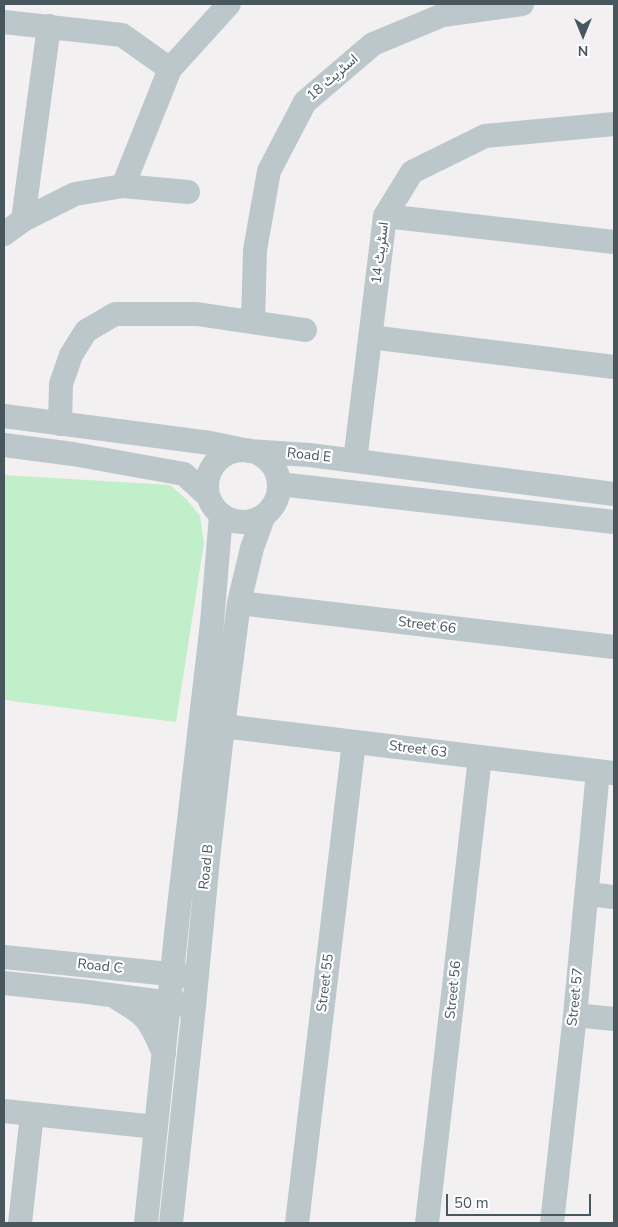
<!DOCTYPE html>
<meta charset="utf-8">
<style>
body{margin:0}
#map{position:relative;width:618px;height:1227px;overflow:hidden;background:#f2f0f0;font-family:"Nunito Sans",sans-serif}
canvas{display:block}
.frame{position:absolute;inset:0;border:5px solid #48575d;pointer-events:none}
.north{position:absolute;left:558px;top:10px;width:50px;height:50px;-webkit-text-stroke:4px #fff;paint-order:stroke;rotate:180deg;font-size:14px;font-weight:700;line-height:20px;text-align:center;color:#48575d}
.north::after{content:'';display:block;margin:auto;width:18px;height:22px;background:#48575d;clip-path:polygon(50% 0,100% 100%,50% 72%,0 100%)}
.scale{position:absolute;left:446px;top:1194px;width:145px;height:22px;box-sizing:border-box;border:2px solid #48575d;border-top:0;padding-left:6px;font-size:15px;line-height:18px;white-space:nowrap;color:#48575d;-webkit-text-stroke:4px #fff;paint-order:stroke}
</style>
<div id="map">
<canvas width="618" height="1227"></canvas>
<div class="frame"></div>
<div class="north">N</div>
<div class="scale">50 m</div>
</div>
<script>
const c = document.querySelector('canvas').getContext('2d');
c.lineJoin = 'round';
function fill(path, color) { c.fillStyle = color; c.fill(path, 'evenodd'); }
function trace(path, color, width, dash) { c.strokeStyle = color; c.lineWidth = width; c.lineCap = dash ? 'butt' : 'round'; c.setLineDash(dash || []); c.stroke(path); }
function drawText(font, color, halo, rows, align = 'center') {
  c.font = font + ' "Nunito Sans",Vazirmatn,sans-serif'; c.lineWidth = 4.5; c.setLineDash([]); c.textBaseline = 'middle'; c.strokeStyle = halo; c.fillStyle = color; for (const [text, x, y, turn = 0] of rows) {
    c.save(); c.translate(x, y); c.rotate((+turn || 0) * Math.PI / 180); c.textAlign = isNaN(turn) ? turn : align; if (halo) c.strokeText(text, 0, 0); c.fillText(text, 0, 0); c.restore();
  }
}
const green = new Path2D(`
 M 4,475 L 170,485 L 187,500 L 200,516 L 204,543 L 176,722 L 4,700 Z`);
const minor = new Path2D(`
 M 4,22 L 122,35 L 170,69
 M 123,186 L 170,69 L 229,4
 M 385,216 L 614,242
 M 23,220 L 49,26
 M 4,234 L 23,220 L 75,194 L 123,186 L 188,192
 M 253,322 L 255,250 L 269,171 L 305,102 L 373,44 L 443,15 L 522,4
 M 370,337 L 614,367
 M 4,416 L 210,443 L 249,451 L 309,455 L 614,494
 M 60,424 L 61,384 L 71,355 L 86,331 L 115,314 L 197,314 L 305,330
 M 4,445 L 73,454 L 184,474 L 208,496
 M207 486a36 36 0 1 1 72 0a36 36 0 1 1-72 0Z
 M 355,461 L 385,216 L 412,172 L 485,136 L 614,124
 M 279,484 L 614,522
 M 239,603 L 614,647
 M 223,726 L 613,773
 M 587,894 L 614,897
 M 4,957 L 189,976
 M 4,983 L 88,992 L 185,1005
 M 117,998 C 126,1004 138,1010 146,1019 C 154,1029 159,1042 164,1054
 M 575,1015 L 614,1019
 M 4,1111 L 156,1127
 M 20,1223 L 32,1114
 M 146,1223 L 178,915 L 212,623 L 221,515
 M 171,1223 L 194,1006 L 208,859 L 223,726 L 239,603 L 252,548 L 264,515
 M 297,1223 L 354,742
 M 427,1223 L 480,757
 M 552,1223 L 575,1015 L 598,771`);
const streetNames = [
 ["اسٹریٹ 18",333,78,-41],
 ["اسٹریٹ 14",381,253,-83],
 ["Road E",309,456,6],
 ["Street 66",427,626,7],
 ["Street 63",418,750,7],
 ["Road B",207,867,-84],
 ["Road C",100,967,6],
 ["Street 55",326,983,-83],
 ["Street 56",454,990,-84],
 ["Street 57",576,997,-84]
];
fill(green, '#c0efca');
trace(minor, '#bcc7cc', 24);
drawText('14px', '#48575d', '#fff', streetNames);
</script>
